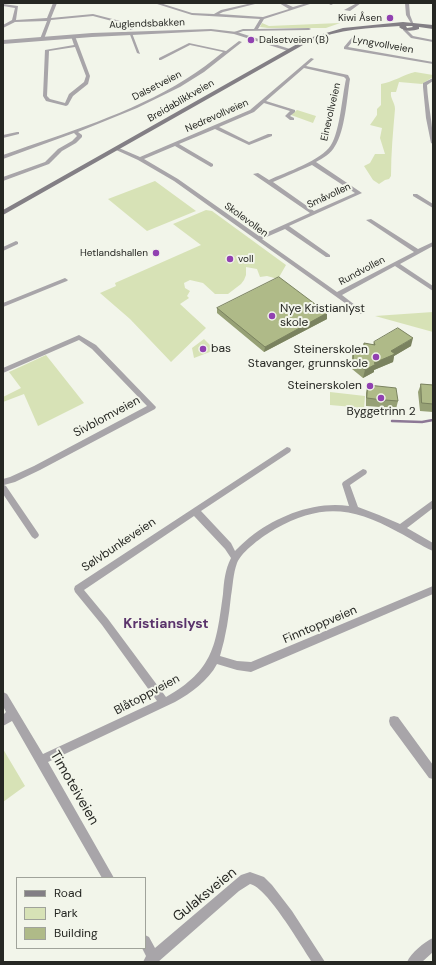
<!DOCTYPE html>
<meta charset="utf-8">
<style>
body{margin:0}
#map{position:relative;width:436px;height:965px;overflow:hidden;background:#f2f5ea;font-family:"DM Sans",sans-serif}
canvas{display:block}
.frame{position:absolute;inset:0;border:4px solid #262723;pointer-events:none}
.legend{position:absolute;left:16px;top:877px;width:130px;height:72px;box-sizing:border-box;background:#f2f5ea;border:1px solid #a0a39a;margin:0;padding:5px 7px;list-style:none;font-size:12px;color:#262723}
.legend li{display:flex;align-items:center;gap:8px;height:20px}
.legend b{width:20px;border:1px solid #a0a39a}
</style>
<div id="map">
<canvas width="436" height="965"></canvas>
<div class="frame"></div>
<ul class="legend">
<li><b style="height:5px;background:#837f85"></b>Road</li>
<li><b style="height:11px;background:#d7e2b6"></b>Park</li>
<li><b style="height:11px;background:#afba88"></b>Building</li>
</ul>
</div>
<script>
const c = document.querySelector('canvas').getContext('2d');
c.lineJoin = 'round';
function fill(path, color) { c.fillStyle = color; c.fill(path, 'evenodd'); }
function trace(path, color, width, dash) { c.strokeStyle = color; c.lineWidth = width; c.lineCap = dash ? 'butt' : 'round'; c.setLineDash(dash || []); c.stroke(path); }
function drawText(font, color, halo, rows, align = 'center') {
  c.font = font + ' "DM Sans",sans-serif'; c.lineWidth = 4; c.setLineDash([]); c.textBaseline = 'middle'; c.strokeStyle = halo; c.fillStyle = color; for (const [text, x, y, turn = 0] of rows) {
    c.save(); c.translate(x, y); c.rotate((+turn || 0) * Math.PI / 180); c.textAlign = isNaN(turn) ? turn : align; if (halo) c.strokeText(text, 0, 0); c.fillText(text, 0, 0); c.restore();
  }
}
const green = new Path2D(`
 M 262,23 L 269,26 L 340,23 L 326,28 L 268,28 L 260,27 Z
 M 415,72 L 433,75 L 433,77 L 422,84 L 399,82 L 396,92 L 391,92 C 390,99 395,102 395,109 C 393,132 391,153 391,176 L 389,179 L 385,180 L 379,184 L 373,180 L 364,166 L 370,163 L 375,154 L 385,154 L 380,138 L 382,128 L 370,125 L 377,115 L 377,109 L 381,105 L 381,84 C 393,82 403,75 415,72 Z
 M 297,110 L 316,116 L 313,123 L 291,115 Z
 M 155,181 L 196,211 L 147,231 L 108,199 Z
 M 206,210 L 212,211 L 286,265 L 278,279 L 267,276 L 260,277 L 257,269 L 246,267 L 246,275 L 244,280 L 241,284 L 228,294 L 215,294 L 203,283 L 190,280 L 184,283 L 185,288 L 190,291 L 187,296 L 189,298 L 180,304 L 206,328 L 171,362 L 130,319 L 100,293 L 116,286 L 115,283 L 201,245 L 173,224 Z
 M 433,312 L 433,332 L 375,316 Z
 M 204,339 L 215,350 L 194,358 L 192,348 Z
 M 46,355 L 84,403 L 38,426 L 24,394 L 3,402 L 3,397 L 21,388 L 9,372 Z
 M 330,392 L 365,396 L 364,408 L 330,405 Z
 M 3,749 L 25,786 L 3,802 Z`);
const stream = new Path2D(`
 M 392,421 L 422,422 L 433,420`);
const minor = new Path2D(`
 M 53,3 L 57,3 L 51,18 L 93,14 L 132,24 L 133,29 L 130,30 L 129,26 L 127,25 L 93,16 L 51,20 L 44,39 L 42,40 L 40,39 L 47,21 L 15,22 L 3,28 L 3,25 L 12,20 L 15,8 L 3,6 L 3,4 L 18,6 L 16,20 L 47,18 Z
 M 154,3 L 160,3 L 192,13 L 214,14 L 221,10 L 252,3 L 259,3 L 223,12 L 219,14 L 263,17 L 289,9 L 279,3 L 284,3 L 293,7 L 307,3 L 313,3 L 264,19 L 258,29 L 309,28 L 311,29 L 309,30 L 243,31 L 235,34 L 234,32 L 243,29 L 254,29 L 260,19 L 192,15 Z
 M 330,3 L 335,3 L 331,5 L 329,4 Z
 M 357,3 L 361,3 L 350,11 L 344,10 Z
 M 405,3 L 409,3 L 410,15 L 414,25 L 412,25 L 406,15 Z
 M 403,28 L 405,28 L 413,36 L 433,40 L 433,42 L 411,38 L 403,30 Z
 M 129,32 L 132,33 L 140,54 L 137,53 Z
 M 73,35 L 75,36 L 90,76 L 88,84 L 73,96 L 68,105 L 66,106 L 46,101 L 43,96 L 45,50 L 74,45 L 71,36 ZM 75,47 L 86,76 L 84,82 L 69,94 L 65,103 L 50,99 L 47,96 L 49,51 Z
 M 354,35 L 357,36 L 348,47 L 433,62 L 433,64 L 344,49 L 344,47 Z
 M 239,41 L 242,42 L 204,72 L 180,87 L 137,108 L 78,132 L 82,135 L 82,137 L 76,143 L 62,151 L 49,164 L 3,181 L 3,177 L 45,162 L 58,149 L 72,141 L 77,136 L 74,133 L 3,159 L 3,155 C 65,133 130,114 186,79 C 199,71 211,62 223,52 L 190,45 L 161,60 L 159,60 L 159,58 L 189,43 L 226,51 Z
 M 311,58 L 314,59 L 306,66 L 348,75 L 350,79 C 347,97 345,131 335,146 C 331,154 323,158 316,162 L 362,193 L 289,226 L 330,255 L 330,257 L 326,257 L 285,229 L 262,239 L 337,292 L 414,252 L 366,220 L 371,219 L 418,249 L 433,242 L 433,246 L 400,264 L 433,286 L 433,291 L 395,266 L 342,295 L 364,312 L 361,314 L 359,313 L 174,181 L 138,160 L 114,149 L 119,148 L 140,157 L 250,110 ZM 304,68 L 344,77 L 346,79 C 342,97 340,131 331,145 C 321,161 286,172 269,180 L 258,173 L 253,174 L 310,213 L 259,236 L 178,179 L 144,159 L 175,146 L 211,167 L 213,166 L 213,164 L 179,144 L 215,129 L 249,145 L 272,136 L 272,134 L 268,134 L 249,142 L 219,127 L 254,112 L 264,103 L 290,111 L 285,116 L 290,120 L 294,120 L 294,118 L 290,116 L 295,112 L 295,110 L 266,101 ZM 312,165 L 355,193 L 314,211 L 273,182 Z
 M 433,78 L 433,81 L 427,85 C 428,105 433,124 433,144 L 431,143 L 426,118 L 423,87 L 423,83 Z
 M 17,132 L 19,132 L 19,134 L 3,138 L 3,135 Z
 M 413,194 L 417,194 L 433,204 L 433,208 L 413,196 Z
 M 16,241 L 18,242 L 18,244 L 3,251 L 3,247 Z
 M 65,278 L 68,280 L 67,281 L 3,307 L 3,303 Z
 M 79,335 L 96,345 L 156,407 L 155,409 L 40,470 L 15,482 L 4,485 L 6,486 L 38,533 L 39,535 L 38,537 L 35,539 L 32,537 L 3,494 L 3,479 L 10,477 L 34,466 L 147,406 L 92,349 L 79,340 L 3,373 L 3,368 Z
 M 287,447 L 290,448 L 291,450 L 290,452 L 201,511 L 231,543 L 235,551 C 241,545 247,539 254,534 C 280,515 316,501 349,506 L 342,484 L 343,482 L 363,469 L 366,470 L 367,472 L 366,474 L 350,485 L 358,507 L 379,515 L 400,524 L 433,500 L 433,508 L 407,528 L 433,543 L 433,551 C 421,546 410,538 398,532 C 352,507 322,503 275,529 C 263,536 242,551 237,563 C 233,574 233,585 231,596 C 229,616 226,636 220,656 L 237,661 L 251,662 L 433,586 L 433,594 L 251,672 L 237,670 L 217,664 C 208,681 191,693 175,702 L 48,762 L 114,878 L 102,878 L 12,721 L 3,726 L 3,715 L 6,712 L 3,706 L 3,692 L 7,694 L 43,754 L 157,701 L 102,625 L 75,592 L 74,589 L 75,586 ZM 194,516 L 225,549 L 231,558 C 225,570 224,581 223,594 C 216,645 214,670 166,697 L 108,619 L 84,590 Z
 M 394,716 L 398,717 L 433,765 L 433,779 L 429,778 L 390,725 L 389,721 L 390,717 Z
 M 250,872 L 264,877 L 272,885 L 292,911 L 325,962 L 312,962 C 301,946 267,887 250,884 L 239,891 L 158,962 L 143,962 L 146,956 L 142,948 L 145,948 L 145,935 L 149,937 L 155,948 L 235,880 L 241,875 Z
 M 433,938 L 433,952 L 422,962 L 407,962 C 411,953 424,942 433,938 Z`);
const tertiary = new Path2D(`
 M 211,29 L 237,32 L 293,50 L 288,51 L 234,34 L 211,31 L 92,37 L 3,44 L 3,40 L 92,33 Z`);
const secondary = new Path2D(`
 M 403,22 L 433,25 L 433,29 L 419,27 L 419,29 C 412,31 405,32 399,27 L 400,26 C 369,28 339,29 310,41 L 3,215 L 3,210 L 306,39 L 343,28 ZM 406,26 L 412,26 L 413,27 L 407,28 Z`);
const wall = new Path2D(`
 M 217,308 L 327,313 L 327,319 L 264,352 L 217,313 Z
 M 374,342 L 411,346 L 394,356 L 393,362 L 374,370 L 374,372 L 363,378 L 352,369 L 352,356 L 354,348 L 362,351 L 364,343 L 373,345 Z
 M 421,384 L 433,385 L 433,412 L 420,411 L 418,392 Z
 M 368,385 L 398,401 L 396,409 L 383,408 L 382,409 L 380,407 L 366,406 L 366,393 Z`);
const shadedWall = new Path2D(`
 M 327,313 L 327,319 L 264,352 L 265,347 Z
 M 413,338 L 411,346 L 394,356 L 393,362 L 374,370 L 374,372 L 363,378 L 365,370 L 391,351 Z`);
const building = new Path2D(`
 M 279,277 L 327,313 L 265,347 L 217,308 Z
 M 398,328 L 413,338 L 391,351 L 395,354 L 374,363 L 376,364 L 365,370 L 353,361 L 354,348 L 364,351 L 364,343 L 375,345 L 374,342 Z
 M 421,384 L 433,385 L 433,404 L 422,403 Z
 M 368,385 L 396,388 L 398,401 L 385,400 L 384,402 L 382,400 L 367,398 Z`);
const markers = [
 [390,18,4,"#9141b1"],
 [251,40,4,"#9141b1"],
 [156,253,4,"#9141b1"],
 [230,259,4,"#9141b1"],
 [272,316,4,"#9141b1"],
 [203,349,4,"#9141b1"],
 [376,357,4,"#9141b1"],
 [370,386,4,"#9141b1"],
 [381,398,4,"#9141b1"]
];
const farPoinames = [
 ["Kiwi Åsen",382,18],
 ["Dalsetveien (B)",259,40,"left"],
 ["Hetlandshallen",148,253],
 ["voll",238,259,"left"]
];
const farStreetnames = [
 ["Auglendsbakken",147,24,-2],
 ["Lyngvollveien",383,45,10],
 ["Dalsetveien",157,86,-27],
 ["Breidablikkveien",181,101,-30],
 ["Einevollveien",331,112,-77],
 ["Nedrevollveien",217,116,-24],
 ["Småvollen",329,196,-25],
 ["Skolevollen",246,220,36],
 ["Rundvollen",362,271,-28]
];
const poiNames = [
 ["Nye Kristianlyst",280,309],
 ["skole",280,323],
 ["bas",211,349],
 ["Steinerskolen",368,350,"right"],
 ["Stavanger, grunnskole",368,364,"right"],
 ["Steinerskolen",362,386,"right"],
 ["Byggetrinn 2",381,412,"center"]
];
const streetNames = [
 ["Sivblomveien",107,417,-28],
 ["Sølvbunkeveien",119,545,-34],
 ["Finntoppveien",320,625,-23],
 ["Blåtoppveien",147,695,-28]
];
const quarterNames = [
 ["Kristianslyst",166,624]
];
const nearStreetnames = [
 ["Timoteiveien",74,788,60],
 ["Gulaksveien",205,895,-39]
];
fill(green, '#d7e2b6');
trace(stream, '#8d7896', 2.5);
fill(minor, '#a8a5a9');
fill(tertiary, '#a8a5a9');
fill(secondary, '#837f85');
fill(wall, '#96a075');
fill(shadedWall, '#7a825f');
fill(building, '#afba88');
trace(building, '#7a825f', 1);
for (const [x, y, r, color] of markers) { const dot = new Path2D(); dot.arc(x, y, r, 0, 2 * Math.PI); c.fillStyle = color; c.fill(dot); trace(dot, '#f2f5ea', 1.5); }
drawText('10px', '#262723', '#f2f5ea', farPoinames, 'right');
drawText('10px', '#262723', '#f2f5ea', farStreetnames);
drawText('12px', '#262723', '#f2f5ea', poiNames, 'left');
drawText('12px', '#262723', '#f2f5ea', streetNames);
drawText('bold 14px', '#5a336b', '#f2f5ea', quarterNames);
drawText('14px', '#262723', '#f2f5ea', nearStreetnames);
</script>
